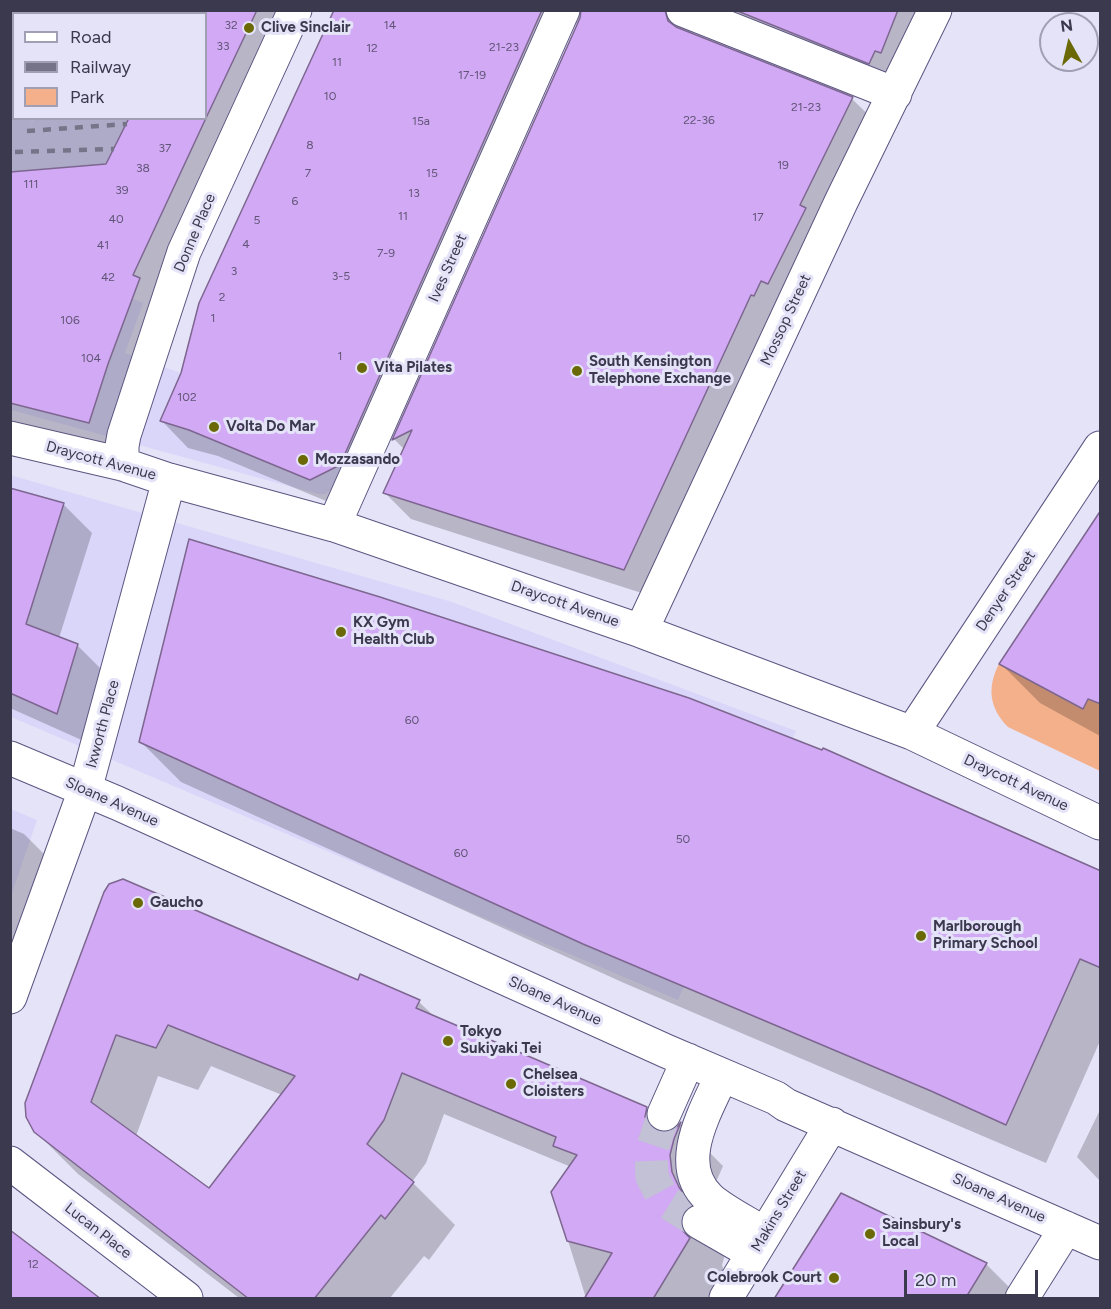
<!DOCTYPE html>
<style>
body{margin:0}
#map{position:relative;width:1111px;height:1309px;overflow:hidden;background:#e5e3f8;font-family:Figtree,sans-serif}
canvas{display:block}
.frame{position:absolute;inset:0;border:12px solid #3b394d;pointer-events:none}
.legend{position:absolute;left:12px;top:12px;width:195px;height:108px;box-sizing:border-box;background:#e5e3f8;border:2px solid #a19fb4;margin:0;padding:8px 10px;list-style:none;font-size:18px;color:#3b394d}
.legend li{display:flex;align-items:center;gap:12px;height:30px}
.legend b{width:30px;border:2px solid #a19fb4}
.north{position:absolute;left:1039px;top:12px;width:60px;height:60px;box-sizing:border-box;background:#e5e3f8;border:2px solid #a19fb4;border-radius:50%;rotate:352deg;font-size:16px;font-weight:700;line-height:24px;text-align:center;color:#3b394d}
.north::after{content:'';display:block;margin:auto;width:21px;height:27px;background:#6a6906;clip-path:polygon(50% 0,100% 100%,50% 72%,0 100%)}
.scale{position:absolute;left:904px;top:1270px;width:134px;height:27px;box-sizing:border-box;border:3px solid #3b394d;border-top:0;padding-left:8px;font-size:18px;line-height:21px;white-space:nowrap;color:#3b394d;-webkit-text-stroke:4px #e5e3f8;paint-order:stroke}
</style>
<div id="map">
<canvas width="1111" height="1309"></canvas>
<div class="frame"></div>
<ul class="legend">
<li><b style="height:8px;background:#fff"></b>Road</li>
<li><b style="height:8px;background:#767488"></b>Railway</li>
<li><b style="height:16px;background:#f4b08a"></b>Park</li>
</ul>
<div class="north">N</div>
<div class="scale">20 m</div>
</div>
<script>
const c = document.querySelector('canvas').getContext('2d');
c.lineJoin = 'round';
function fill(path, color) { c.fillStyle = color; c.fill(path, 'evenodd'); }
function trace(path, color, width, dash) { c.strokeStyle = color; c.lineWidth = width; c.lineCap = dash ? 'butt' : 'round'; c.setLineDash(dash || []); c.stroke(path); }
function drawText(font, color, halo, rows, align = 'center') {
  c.font = font + ' Figtree,sans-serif'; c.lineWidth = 6; c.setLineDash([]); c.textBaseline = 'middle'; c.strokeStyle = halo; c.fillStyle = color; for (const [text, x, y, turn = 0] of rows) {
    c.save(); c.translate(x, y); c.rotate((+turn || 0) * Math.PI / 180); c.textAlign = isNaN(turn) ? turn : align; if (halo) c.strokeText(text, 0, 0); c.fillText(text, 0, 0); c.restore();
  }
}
const built = new Path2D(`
 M 11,11 L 91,11 L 89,14 L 14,14 L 14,118 L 33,119 L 29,126 L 34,119 L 130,119 L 106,165 L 11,172 Z
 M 10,244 L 143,303 L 125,353 L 359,437 L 339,484 L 325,494 L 318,494 L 11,410 Z
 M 10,475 L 452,602 L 796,731 L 678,1000 L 11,717 Z
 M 11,809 L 37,820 L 11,896 Z`);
const green = new Path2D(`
 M 999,664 L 1082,709 L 1088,699 L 1100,704 L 1100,771 L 1008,727 C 989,708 987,687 999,664 Z`);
const shadow = new Path2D(`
 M 10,10 L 294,10 L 115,448 L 10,422 ZM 14,14 L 206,14 L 206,118 L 14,118 Z
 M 335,10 L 935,10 L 908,79 L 692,30 L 692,35 L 852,99 L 879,125 L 651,596 L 411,519 L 385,493 L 404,449 L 394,439 L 579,21 L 572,29 L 338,506 L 218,456 L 188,448 L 162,421 Z
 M 10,490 L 63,504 L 92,533 L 59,638 L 77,645 L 106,674 L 86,742 L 10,708 Z
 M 1100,513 L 1100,736 L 1040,703 L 1001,664 Z
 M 141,742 L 1100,872 L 1100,1041 L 1046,1163 L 624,983 L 181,782 Z
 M 10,828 L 24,834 L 57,867 L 10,995 Z
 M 106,893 L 419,1002 L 436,1018 L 646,1109 L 670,1133 L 675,1131 L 681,1124 L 723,1166 L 716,1182 L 725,1255 L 722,1265 L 725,1275 L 721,1298 L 586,1298 L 553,1193 L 571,1167 L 444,1114 L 426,1163 L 412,1182 L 455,1225 L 429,1260 L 424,1256 L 390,1298 L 239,1298 L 78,1174 L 35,1131 ZM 211,1066 L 282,1095 L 210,1190 L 136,1136 L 158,1076 L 198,1090 Z
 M 1100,1110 L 1100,1181 L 1077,1157 Z
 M 986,1264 L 1010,1288 L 1003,1298 L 776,1298 Z`);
const building = new Path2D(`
 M 206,10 L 257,10 L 206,118 Z
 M 334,10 L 542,10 L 340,465 L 310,480 L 189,430 L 160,421 L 181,373 L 199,303 Z
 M 581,10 L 665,10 L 668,21 L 676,27 L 853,97 L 800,205 L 806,208 L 768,284 L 761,281 L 754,296 L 751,295 L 624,570 L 383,493 L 412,430 L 392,440 L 580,18 Z
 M 735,10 L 898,10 L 881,53 L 875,51 L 869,64 Z
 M 129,118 L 206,118 L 133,275 L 140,278 L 108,364 L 89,423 L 10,403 L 10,172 L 106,164 Z
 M 10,488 L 64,503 L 26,624 L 78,644 L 57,714 L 10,693 Z
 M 1101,510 L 1101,704 L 1088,699 L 1083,709 L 999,664 Z
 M 189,539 L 380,597 L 689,698 L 822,750 L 823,748 L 1101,871 L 1101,968 L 1080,959 L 1006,1125 L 931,1091 L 583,944 L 139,742 Z
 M 123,879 L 358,980 L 360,974 L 420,1000 L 416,1008 L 647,1107 L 645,1117 L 649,1125 L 657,1131 L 667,1133 L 675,1129 L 681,1122 L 674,1139 L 670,1155 L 672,1172 L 679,1187 L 691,1205 L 683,1212 L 680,1221 L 683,1231 L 690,1238 L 653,1299 L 584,1299 L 612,1253 L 567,1241 L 551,1192 L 577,1155 L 553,1146 L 556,1137 L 402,1073 L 384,1120 L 367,1144 L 414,1182 L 385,1219 L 381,1215 L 314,1299 L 249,1299 L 34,1132 L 26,1117 L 25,1103 L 104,892 L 109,884 ZM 168,1025 L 295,1076 L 209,1188 L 91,1102 L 116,1035 L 156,1048 Z
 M 841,1193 L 987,1263 L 965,1299 L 774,1299 Z
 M 10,1230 L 101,1299 L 10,1299 Z`);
const minorTunnel = new Path2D(`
 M 664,1114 L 651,1152 L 652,1177 L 665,1201 L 699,1222`);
const minor = new Path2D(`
 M 683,10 L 895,94
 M 10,438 L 122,464 L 169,480 L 334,525 L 641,631 L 912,733 L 1100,823
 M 122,464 L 122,446 L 124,435 L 184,252 L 295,10
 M 334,525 L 563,10
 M 641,631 L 841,202 L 935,10
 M 912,733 L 1100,448
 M 10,758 L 117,803 L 666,1051 L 776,1098 L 786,1105 L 1100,1243
 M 10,997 L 85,790 L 169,480
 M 722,1075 C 706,1111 672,1165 710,1199 C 725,1212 748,1223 765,1234
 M 664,1114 L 688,1060
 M 10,1163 L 186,1298
 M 699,1222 L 753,1253
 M 726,1298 L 832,1124
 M 1022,1298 L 1066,1228`);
const rail = new Path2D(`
 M 27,131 L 127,124
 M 15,152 L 114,149`);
const markers = [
 [249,28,6,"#6a6906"],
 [362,368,6,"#6a6906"],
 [577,371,6,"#6a6906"],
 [214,427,6,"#6a6906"],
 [303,460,6,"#6a6906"],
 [341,632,6,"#6a6906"],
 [138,903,6,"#6a6906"],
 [921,936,6,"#6a6906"],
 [448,1041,6,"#6a6906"],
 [511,1084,6,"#6a6906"],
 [870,1234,6,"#6a6906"],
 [834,1278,6,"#6a6906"]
];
const numberNames = [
 ["32",231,25],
 ["14",390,25],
 ["33",223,46],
 ["21-23",504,47],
 ["12",372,48],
 ["11",337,62],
 ["17-19",472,75],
 ["10",330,96],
 ["21-23",806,107],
 ["22-36",699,120],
 ["15a",421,121],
 ["8",310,145],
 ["37",165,148],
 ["19",783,165],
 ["38",143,168],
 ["7",308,173],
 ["15",432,173],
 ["111",31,184],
 ["39",122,190],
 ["13",414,193],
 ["6",295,201],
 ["11",403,216],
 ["17",758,217],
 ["40",116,219],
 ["5",257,220],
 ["4",246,244],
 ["41",103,245],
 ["7-9",386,253],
 ["3",234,271],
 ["3-5",341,276],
 ["42",108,277],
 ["2",222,297],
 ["1",213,318],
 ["106",70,320],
 ["1",340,356],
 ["104",91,358],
 ["102",187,397],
 ["60",412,720],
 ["50",683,839],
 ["60",461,853],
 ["12",33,1264]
];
const poiNames = [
 ["Clive Sinclair",261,28],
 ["South Kensington",589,362],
 ["Telephone Exchange",589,379],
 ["Vita Pilates",374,368],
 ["Volta Do Mar",226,427],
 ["Mozzasando",315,460],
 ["KX Gym",353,623],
 ["Health Club",353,640],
 ["Gaucho",150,903],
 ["Marlborough",933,927],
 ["Primary School",933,944],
 ["Tokyo",460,1032],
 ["Sukiyaki Tei",460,1049],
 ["Chelsea",523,1075],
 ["Cloisters",523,1092],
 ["Sainsbury's",882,1225],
 ["Local",882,1242],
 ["Colebrook Court",822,1278,"right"]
];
const streetNames = [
 ["Donne Place",195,233,-67],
 ["Ives Street",448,268,-66],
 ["Mossop Street",786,320,-65],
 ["Draycott Avenue",101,461,15],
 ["Denyer Street",1006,591,-56],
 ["Draycott Avenue",565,604,19],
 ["Ixworth Place",103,724,-75],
 ["Draycott Avenue",1016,783,25],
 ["Sloane Avenue",112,802,24],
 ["Sloane Avenue",555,1001,24],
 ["Sloane Avenue",999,1198,24],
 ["Makins Street",779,1211,-59],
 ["Lucan Place",98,1231,38]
];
fill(built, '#d9d6f9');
fill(green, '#f4b08a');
fill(shadow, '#0003');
fill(building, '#d2a9f4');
trace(building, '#7d6690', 1.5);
trace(minorTunnel, '#c3c1d6', 33, [33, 16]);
trace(minor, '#5b5681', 35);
trace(minor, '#fff', 33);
trace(rail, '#767488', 4.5, [8, 8]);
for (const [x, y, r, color] of markers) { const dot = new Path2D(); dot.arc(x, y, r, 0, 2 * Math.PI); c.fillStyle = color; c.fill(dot); trace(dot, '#e5e3f8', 2); }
drawText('12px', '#615577', null, numberNames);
drawText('bold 15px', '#3b394d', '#e5e3f8', poiNames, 'left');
drawText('15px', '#3b394d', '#e5e3f8', streetNames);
</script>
